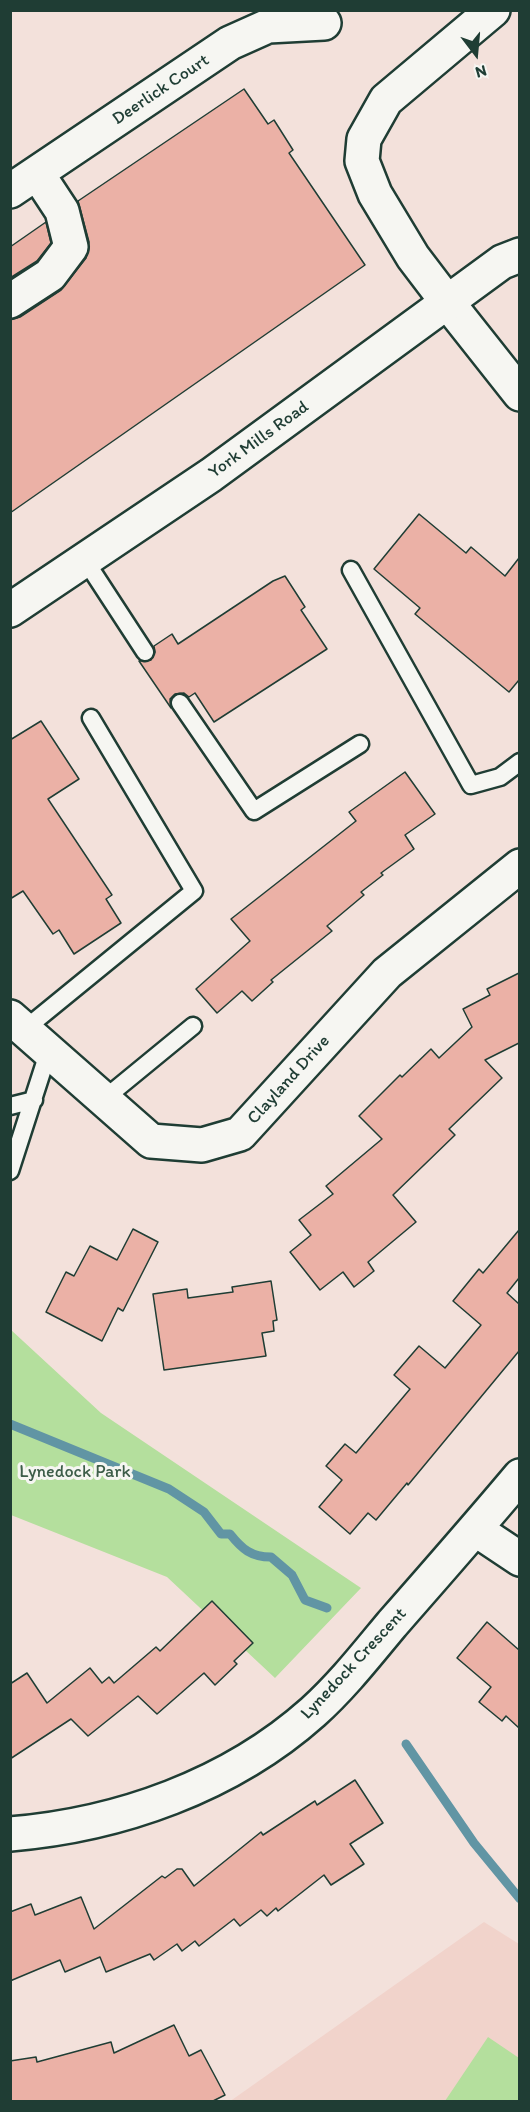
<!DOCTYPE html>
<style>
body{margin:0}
#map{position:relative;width:530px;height:2112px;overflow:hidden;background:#f3e1db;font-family:Itim,sans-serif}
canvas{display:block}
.frame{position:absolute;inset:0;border:12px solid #1f3d34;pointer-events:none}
.north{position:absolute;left:446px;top:24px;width:60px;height:60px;-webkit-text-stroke:4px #f6f6f2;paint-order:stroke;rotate:164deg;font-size:16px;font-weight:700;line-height:24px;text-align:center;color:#1f3d34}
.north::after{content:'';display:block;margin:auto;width:21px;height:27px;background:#1f3d34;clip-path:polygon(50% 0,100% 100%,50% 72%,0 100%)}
</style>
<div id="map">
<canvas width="530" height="2112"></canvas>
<div class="frame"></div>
<div class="north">N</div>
</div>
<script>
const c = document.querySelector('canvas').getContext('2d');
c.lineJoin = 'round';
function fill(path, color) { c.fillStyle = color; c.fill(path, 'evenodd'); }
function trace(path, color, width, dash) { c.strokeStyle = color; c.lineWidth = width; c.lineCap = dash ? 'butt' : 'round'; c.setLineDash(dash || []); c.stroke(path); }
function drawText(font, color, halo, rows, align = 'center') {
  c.font = font + ' Itim,sans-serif'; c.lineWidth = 6; c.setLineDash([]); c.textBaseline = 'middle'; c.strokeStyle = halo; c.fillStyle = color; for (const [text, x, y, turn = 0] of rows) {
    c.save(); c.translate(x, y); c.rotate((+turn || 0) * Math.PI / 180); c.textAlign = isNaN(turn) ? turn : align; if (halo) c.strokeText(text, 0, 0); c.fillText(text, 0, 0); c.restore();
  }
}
const built = new Path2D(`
 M 484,1922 L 519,1944 L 519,2101 L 229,2102 Z`);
const green = new Path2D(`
 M 10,1329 L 101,1413 L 361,1588 L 275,1678 L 167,1577 L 11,1515 Z
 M 488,2037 L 519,2058 L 519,2101 L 445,2101 Z`);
const stream = new Path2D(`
 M 10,1424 L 169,1489 L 204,1512 L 221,1534 L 230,1534 C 242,1549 251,1557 271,1557 L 292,1575 L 305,1600 L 327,1608
 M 406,1744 L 474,1843 L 520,1899`);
const building = new Path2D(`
 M 244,89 L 268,124 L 274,120 L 293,150 L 289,153 L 365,265 L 10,513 L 10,320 L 20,317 L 61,290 L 86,258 L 89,242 L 78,201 Z
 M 46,222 L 51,243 L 37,261 L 10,278 L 10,247 Z
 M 419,514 L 466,553 L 471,547 L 505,576 L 519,558 L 519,680 L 509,692 L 415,614 L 420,608 L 374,569 Z
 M 285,576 L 305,607 L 301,610 L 327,649 L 214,722 L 195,693 L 189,697 L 184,693 L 175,694 L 170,699 L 171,708 L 139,661 L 151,660 L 155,652 L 154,646 L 172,634 L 178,644 L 273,581 Z
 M 41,721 L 79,779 L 48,799 L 112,895 L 106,899 L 121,923 L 74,954 L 59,930 L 53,934 L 23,891 L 10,899 L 10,740 Z
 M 405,772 L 435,814 L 405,835 L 414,849 L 381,873 L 383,875 L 361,892 L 364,895 L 327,926 L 332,931 L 271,980 L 273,982 L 252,1001 L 242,991 L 217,1013 L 196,989 L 250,941 L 231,919 L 356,821 L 349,812 Z
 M 519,973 L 519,1043 L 485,1060 L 502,1078 L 449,1129 L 455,1135 L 393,1195 L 416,1222 L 368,1262 L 374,1271 L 354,1287 L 343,1272 L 320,1290 L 290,1252 L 311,1235 L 299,1220 L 333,1194 L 326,1186 L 382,1139 L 359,1116 L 400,1075 L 402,1077 L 431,1049 L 439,1058 L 472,1027 L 463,1009 L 490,995 L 487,989 Z
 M 133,1229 L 158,1242 L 123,1311 L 118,1308 L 102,1341 L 46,1312 L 66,1272 L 74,1276 L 90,1246 L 117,1260 Z
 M 519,1230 L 519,1278 L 507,1293 L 519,1304 L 519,1351 L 408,1485 L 407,1483 L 376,1520 L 368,1513 L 350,1534 L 319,1507 L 342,1480 L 326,1466 L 345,1444 L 356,1453 L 410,1389 L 394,1375 L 419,1346 L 445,1368 L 481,1325 L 453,1301 L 479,1269 L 483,1273 Z
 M 271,1281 L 277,1320 L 273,1321 L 274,1331 L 262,1333 L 266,1356 L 164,1370 L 153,1294 L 187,1289 L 188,1298 L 233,1292 L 232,1287 Z
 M 212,1601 L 253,1643 L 234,1661 L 237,1664 L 215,1685 L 204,1673 L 157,1714 L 138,1696 L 88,1736 L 71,1719 L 10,1759 L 10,1684 L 27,1673 L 47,1703 L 90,1668 L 102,1683 L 109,1677 L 114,1683 L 156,1647 L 160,1651 Z
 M 487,1622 L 519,1650 L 519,1728 L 506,1716 L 502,1721 L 479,1702 L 491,1687 L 457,1658 Z
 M 355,1780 L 383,1823 L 350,1844 L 364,1864 L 331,1885 L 324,1875 L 278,1911 L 276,1908 L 267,1916 L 261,1910 L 240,1926 L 234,1919 L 199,1946 L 195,1941 L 182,1951 L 177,1944 L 154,1960 L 150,1954 L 106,1972 L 100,1957 L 65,1972 L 60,1960 L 10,1981 L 10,1912 L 31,1904 L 35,1915 L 81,1897 L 94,1929 L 162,1876 L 165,1878 L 177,1869 L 182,1869 L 194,1886 L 261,1832 L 263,1835 L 315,1801 L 317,1805 Z
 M 174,2025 L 189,2056 L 201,2050 L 225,2095 L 211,2102 L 10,2102 L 10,2061 L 36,2057 L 37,2062 L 111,2042 L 114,2053 Z`);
const lane = new Path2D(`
 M 85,560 L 145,652
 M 351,570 L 471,785 L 500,777 L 520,762
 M 180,703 L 254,811 L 360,744
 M 25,1029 L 194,891 L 91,718
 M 104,1099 L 193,1026
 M 10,1106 L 34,1100
 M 10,1171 L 49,1050`);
const street = new Path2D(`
 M 10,191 L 230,43 L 268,26 L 324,23
 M 10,301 L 50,275 L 71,247 L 62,211 L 37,173
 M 448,303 L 520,394
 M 10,1017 L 151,1141 L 202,1145 L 240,1134 L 387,973 L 520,866
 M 475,1529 L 520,1559
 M 10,1834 C 119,1825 230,1786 313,1712 C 342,1686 367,1654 392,1624 C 435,1575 478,1526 520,1476`);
const secondary = new Path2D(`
 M 448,303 L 413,257 L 375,194 L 362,161 L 364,139 L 386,100 L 493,10
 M 10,610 L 211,475 L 502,262 L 520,255`);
const streetNames = [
 ["Deerlick Court",161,90,-34],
 ["York Mills Road",259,440,-36],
 ["Clayland Drive",289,1080,-48],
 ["Lynedock Crescent",354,1664,-47]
];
const parkNames = [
 ["Lynedock Park",75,1472]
];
fill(built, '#f1d3cb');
fill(green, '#b4df9d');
trace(stream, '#6195a4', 9);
fill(building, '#ebb1a6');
trace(building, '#1f3d34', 1.5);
trace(lane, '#1f3d34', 21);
trace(street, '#1f3d34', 38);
trace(secondary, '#1f3d34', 38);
trace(lane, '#f6f6f2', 16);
trace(street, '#f6f6f2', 33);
trace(secondary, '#f6f6f2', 33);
drawText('18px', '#1f3d34', '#f6f6f2', streetNames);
drawText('18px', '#3d5d49', '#f6f6f2', parkNames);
</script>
